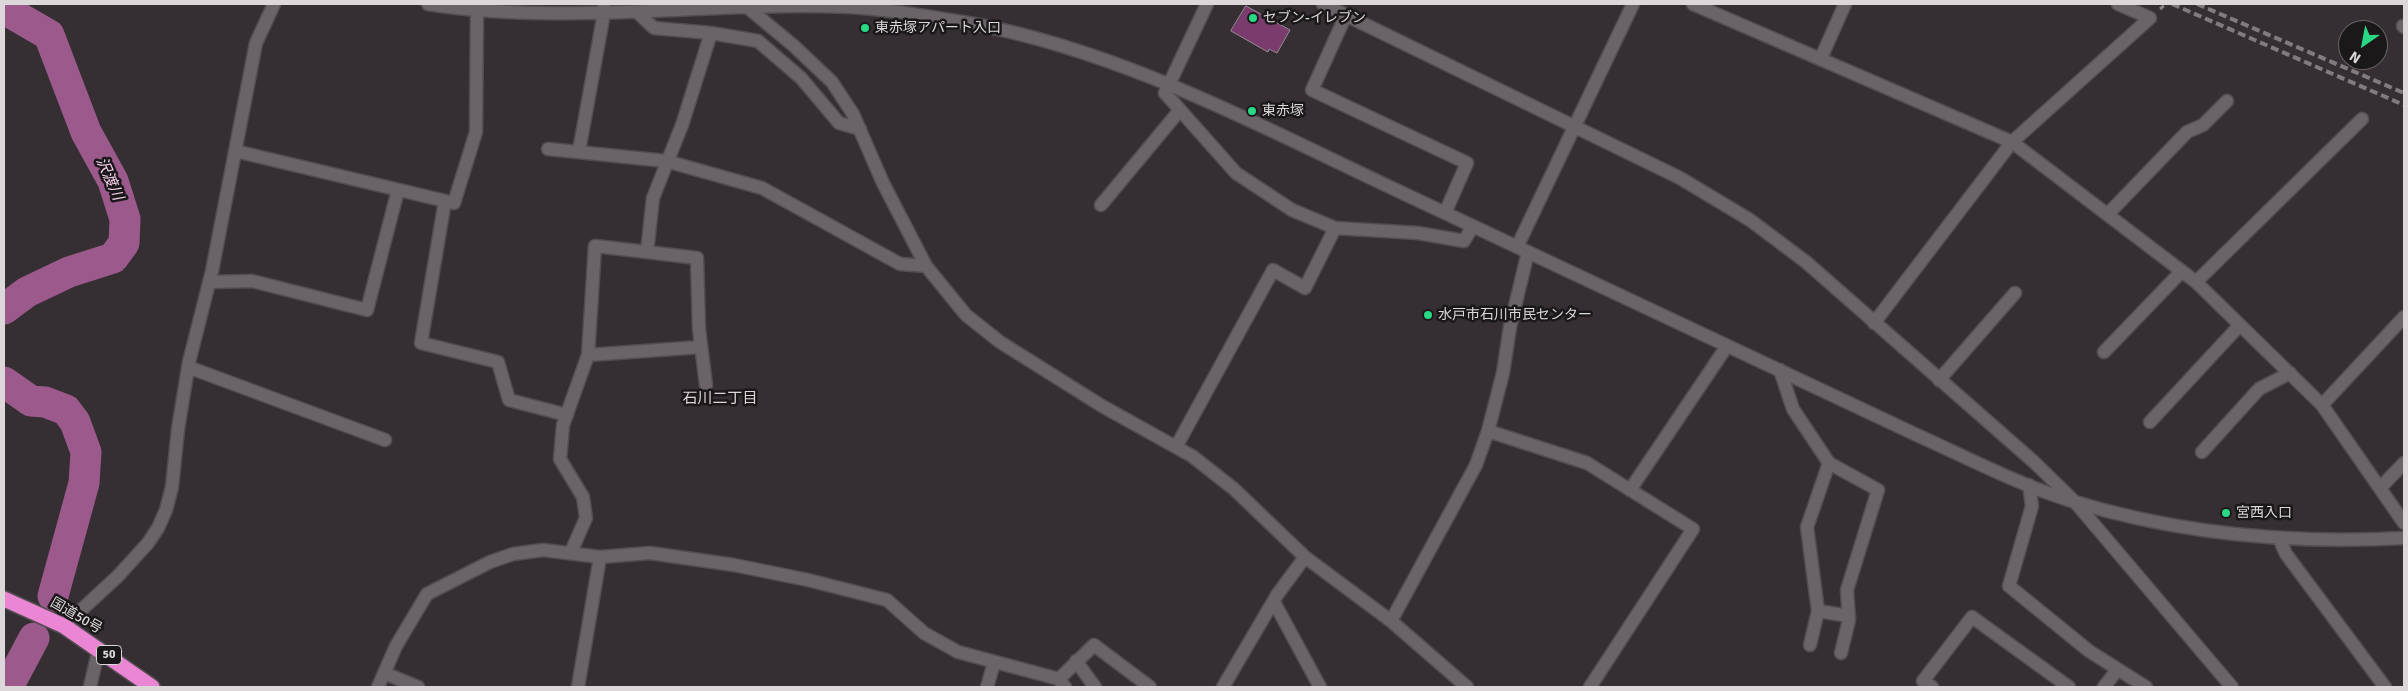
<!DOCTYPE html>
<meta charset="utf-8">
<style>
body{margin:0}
#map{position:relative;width:2408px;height:691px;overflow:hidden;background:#352f33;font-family:Signika,sans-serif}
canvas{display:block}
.frame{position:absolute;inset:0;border:5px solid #dcd8da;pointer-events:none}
.north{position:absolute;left:2338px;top:20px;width:50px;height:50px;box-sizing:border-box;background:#1b181a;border:1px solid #686567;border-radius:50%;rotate:213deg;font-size:14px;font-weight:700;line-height:20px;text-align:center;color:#dcd8da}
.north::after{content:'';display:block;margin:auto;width:18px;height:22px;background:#29d885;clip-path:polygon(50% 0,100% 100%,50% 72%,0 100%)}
</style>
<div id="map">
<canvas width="2408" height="691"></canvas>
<div class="frame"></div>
<div class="north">N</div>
</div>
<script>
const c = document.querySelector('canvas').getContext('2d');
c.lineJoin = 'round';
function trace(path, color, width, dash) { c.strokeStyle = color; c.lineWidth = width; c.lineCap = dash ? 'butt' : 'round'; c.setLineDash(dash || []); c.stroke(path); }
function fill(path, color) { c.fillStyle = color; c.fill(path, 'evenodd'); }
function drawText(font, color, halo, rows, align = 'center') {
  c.font = font + ' Signika,"Noto Sans JP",sans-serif'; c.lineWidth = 5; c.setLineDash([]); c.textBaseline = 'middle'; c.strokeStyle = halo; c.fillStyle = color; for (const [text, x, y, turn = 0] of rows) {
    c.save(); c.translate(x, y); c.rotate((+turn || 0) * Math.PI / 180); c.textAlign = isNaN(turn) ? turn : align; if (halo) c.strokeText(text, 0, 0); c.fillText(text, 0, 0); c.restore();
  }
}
const river = new Path2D(`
 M 4,9 L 49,35 L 86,132 L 113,181 L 125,219 L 124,243 L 113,258 L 69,272 L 27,292 L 4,309
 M 4,382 L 31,401 L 45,402 L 66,410 L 75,422 L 86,452 L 84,483 L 53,596
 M 8,687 L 34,638`);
const building = new Path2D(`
 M 1246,6 L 1290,30 L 1277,53 L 1269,49 L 1268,52 L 1231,31 Z`);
const path = new Path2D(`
 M 2160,9 L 2166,4`);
const minor = new Path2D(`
 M 428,4 C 567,26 708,1 848,7 C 890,9 932,17 974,24 C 1123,52 1258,125 1394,189 C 1569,271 1744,353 1919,436 C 1970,459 2021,486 2075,502 C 2181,534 2294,544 2404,538
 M 1207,4 L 1165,93 L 1236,173 L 1292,210 L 1335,228 L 1418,233 L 1464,241 L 1473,226
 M 1323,4 L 1680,178 L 1750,220 L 1806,262 L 2034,462 L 2075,502 L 2232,687
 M 1693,4 L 2012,142 L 2196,282 L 2322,405 L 2404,523
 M 747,7 L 794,46 L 832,82 L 853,114 L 883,183 L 926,266 L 966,315 L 1000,342 L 1102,406 L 1192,456 L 1234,489 L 1305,557 L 1391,621
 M 637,12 L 654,28 L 711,33 L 758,41 L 801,78 L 839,123 L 860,129
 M 1346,15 L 1312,90 L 1467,163 L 1445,213
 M 2403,26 L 2404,27
 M 1821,58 L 1845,4
 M 548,149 L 666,161 L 762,188 L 900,264 L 926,266
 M 235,151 L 454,203 L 476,132 L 477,9
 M 579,151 L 604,13 L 604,4
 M 445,201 L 421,343 L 498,362 L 509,400 L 567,415
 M 1101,205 L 1180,110
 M 2108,214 L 2187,132 L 2203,125 L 2227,101
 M 1517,247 L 1633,4
 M 647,252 L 697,258 L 699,329 L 706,385
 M 209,282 L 252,281 L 367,310 L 398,190
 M 2196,282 L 2362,119
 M 1874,323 L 2012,142 L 2150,18 L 2118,4
 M 2104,352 L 2182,271
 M 588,355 L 701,347
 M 188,367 L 385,440
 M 1780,370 L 1793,409 L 1829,463 L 1878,490 L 1847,590 L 1849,620 L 1841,653
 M 1939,380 L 2015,293
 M 2322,405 L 2404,317
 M 2150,422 L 2240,325
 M 1488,431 L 1587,463 L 1693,529 L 1590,687
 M 1176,447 L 1273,270 L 1305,288 L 1335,228
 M 2202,452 L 2259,389 L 2290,373
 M 2029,485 L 2032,506 L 2009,586 L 2089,651 L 2146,687
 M 2380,488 L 2404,463
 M 1630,490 L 1727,346
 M 2279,538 L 2286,554 L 2385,687
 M 571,552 L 586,518 L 583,497 L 560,459 L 563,425 L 588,355 L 595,246 L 647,252 L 653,198 L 682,125 L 711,33
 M 1274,602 L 1320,687
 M 1818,611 L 1849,616
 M 64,626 L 118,576 L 148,543 L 158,528 L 166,510 L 172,487 L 178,429 L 189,362 L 212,271 L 256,43 L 274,4
 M 1810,645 L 1818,611 L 1807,527 L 1829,463
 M 1076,661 L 1095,687
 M 384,673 L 418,687
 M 1059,679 L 1094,645 L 1150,687
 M 90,687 L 99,648
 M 378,687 L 396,646 L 427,594 L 490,562 L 513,554 L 543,550 L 600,557 L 650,553 L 734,565 L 808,580 L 887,600 L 924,633 L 958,652 L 1059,679 L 1065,687
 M 578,687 L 600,557
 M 987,687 L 994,663
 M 1223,687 L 1277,595 L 1305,557
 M 1467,687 L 1391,621 L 1476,465 L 1488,431 L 1503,373 L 1510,327 L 1528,252
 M 1932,687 L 1923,681 L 1972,617 L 2069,687
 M 2104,687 L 2117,670`);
const highway = new Path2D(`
 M 4,599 L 64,626 L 152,687`);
const rail = new Path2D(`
 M 2172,4 L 2404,105
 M 2197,4 L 2404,93`);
const markers = [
 [1253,18,5,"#29d885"],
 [865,28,5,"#29d885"],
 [1252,111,5,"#29d885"],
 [1428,315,5,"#29d885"],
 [2226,513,5,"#29d885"]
];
const shields = [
 [109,655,25]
];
const shieldNames = [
 ["50",109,655]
];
const poiNames = [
 ["セブン-イレブン",1263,18],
 ["東赤塚アパート入口",875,28],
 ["東赤塚",1262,111],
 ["水戸市石川市民センター",1438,315],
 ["宮西入口",2236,513]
];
const streetNames = [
 ["国道50号",76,616,30]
];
const waterNames = [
 ["沢渡川",109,179,66]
];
const neighbourhoodNames = [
 ["石川二丁目",720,399]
];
trace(river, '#9b598c', 31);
fill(building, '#7a3b6d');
trace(building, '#958d93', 1);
trace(minor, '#524d50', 15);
trace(highway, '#524d50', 18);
trace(path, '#898487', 3, [5, 2.5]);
trace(minor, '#6a6368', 12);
trace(highway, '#ea86d4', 15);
trace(rail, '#817b7f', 4, [8, 4]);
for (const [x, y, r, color] of markers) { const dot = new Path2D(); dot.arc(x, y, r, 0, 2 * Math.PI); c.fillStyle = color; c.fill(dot); trace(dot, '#1b181a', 2); }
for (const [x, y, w] of shields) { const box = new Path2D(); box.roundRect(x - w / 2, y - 9.5, w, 19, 4); c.fillStyle = '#1b181a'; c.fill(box); trace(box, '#dcd8da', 1); }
drawText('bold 12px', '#dcd8da', null, shieldNames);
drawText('14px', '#dcd8da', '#1b181a', poiNames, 'left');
drawText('14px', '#dcd8da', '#1b181a', streetNames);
drawText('italic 15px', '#f6d0eb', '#1b181a', waterNames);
drawText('15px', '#ded5db', '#1b181a', neighbourhoodNames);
</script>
